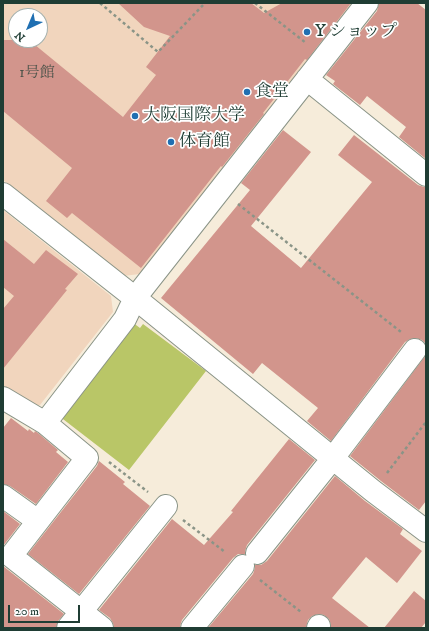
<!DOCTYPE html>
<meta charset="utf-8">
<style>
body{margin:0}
#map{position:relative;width:429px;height:631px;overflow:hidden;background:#f6ecda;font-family:"IM FELL DW Pica",serif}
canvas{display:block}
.frame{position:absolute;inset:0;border:4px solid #1f3d34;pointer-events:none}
.north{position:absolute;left:8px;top:8px;width:40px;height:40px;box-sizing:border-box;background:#fff;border:1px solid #a5b1ae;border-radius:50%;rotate:224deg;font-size:11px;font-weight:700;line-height:16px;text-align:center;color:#1f3d34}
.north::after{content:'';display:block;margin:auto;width:14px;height:18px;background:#1f6fb2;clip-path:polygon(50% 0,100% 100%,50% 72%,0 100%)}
.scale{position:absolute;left:8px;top:605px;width:72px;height:18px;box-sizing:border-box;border:2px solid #1f3d34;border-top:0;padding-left:5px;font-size:12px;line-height:14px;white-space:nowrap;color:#1f3d34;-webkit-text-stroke:3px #fff;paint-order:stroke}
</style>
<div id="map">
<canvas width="429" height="631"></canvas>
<div class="frame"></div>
<div class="north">N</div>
<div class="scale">20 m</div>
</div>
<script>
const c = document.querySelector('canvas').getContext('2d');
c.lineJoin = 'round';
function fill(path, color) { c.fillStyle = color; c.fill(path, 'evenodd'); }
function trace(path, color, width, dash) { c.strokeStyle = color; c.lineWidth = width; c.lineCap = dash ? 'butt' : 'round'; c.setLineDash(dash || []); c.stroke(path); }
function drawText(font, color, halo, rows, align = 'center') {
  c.font = font + ' "IM FELL DW Pica","Noto Serif JP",serif'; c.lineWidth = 3.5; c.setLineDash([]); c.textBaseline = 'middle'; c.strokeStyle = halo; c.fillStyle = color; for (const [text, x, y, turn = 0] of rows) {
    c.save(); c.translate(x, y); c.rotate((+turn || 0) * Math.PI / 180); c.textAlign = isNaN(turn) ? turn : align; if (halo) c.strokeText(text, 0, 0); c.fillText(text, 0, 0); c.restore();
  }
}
const built = new Path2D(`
 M 3,3 L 357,3 L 140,274 L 123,276 L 3,180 ZM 16,16 L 40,16 L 40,40 L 16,40 Z
 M 3,210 L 111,296 L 113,312 L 40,405 L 29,408 L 3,391 Z`);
const green = new Path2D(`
 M 132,322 L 140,328 L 143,324 L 206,371 L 129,470 L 59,416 Z`);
const building = new Path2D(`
 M 118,3 L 251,3 L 264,13 L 282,3 L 351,3 L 307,60 L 305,59 L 263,113 L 264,114 L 222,167 L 221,166 L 141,268 L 72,213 L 67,218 L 46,201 L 72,168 L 3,111 L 3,40 L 29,40 L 123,117 L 156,75 L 146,67 L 170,36 L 144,27 Z
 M 379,3 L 417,3 L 426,10 L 426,159 L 399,137 L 406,127 L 367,96 L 360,105 L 333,84 L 335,81 L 326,75 L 377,11 Z
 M 283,130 L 311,152 L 251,226 L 301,268 L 372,182 L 338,155 L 354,135 L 418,185 L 424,187 L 426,187 L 426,344 L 422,340 L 416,338 L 410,339 L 405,342 L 331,441 L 307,421 L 318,408 L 262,363 L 253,374 L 161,298 L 250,190 L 241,183 Z
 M 3,239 L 34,264 L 46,250 L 78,274 L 65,289 L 67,290 L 3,369 L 3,309 L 14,296 L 3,287 Z
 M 426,355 L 426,501 L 419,510 L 381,481 L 350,456 Z
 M 11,418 L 28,431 L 29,429 L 34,433 L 35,431 L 38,433 L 58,450 L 56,452 L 68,462 L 36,504 L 10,486 L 3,484 L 3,428 Z
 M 289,439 L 315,460 L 247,545 L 245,551 L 245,554 L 238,554 L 233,558 L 182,620 L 180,626 L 180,628 L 114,628 L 113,623 L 110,618 L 99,610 L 172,519 L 204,545 L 233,512 L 231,511 Z
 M 99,461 L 125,482 L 123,484 L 150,506 L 79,594 L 28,554 L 97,466 Z
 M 335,476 L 365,501 L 403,529 L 400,534 L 422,551 L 397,583 L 366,557 L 332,598 L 370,628 L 331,628 L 331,625 L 329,619 L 324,615 L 319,614 L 312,616 L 308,620 L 306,628 L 208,628 L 253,574 L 255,568 L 255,565 L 261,565 L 267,561 Z
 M 3,511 L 20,524 L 3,546 Z
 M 3,566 L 64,614 L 58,621 L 56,628 L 3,628 Z
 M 414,591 L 426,601 L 426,622 L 421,628 L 384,628 Z`);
const path = new Path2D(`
 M 100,3 L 158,52 L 205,3
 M 255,3 L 306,43
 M 238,204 L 401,332
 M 109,462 L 148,492
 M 387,473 L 426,422
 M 183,520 L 225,552
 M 260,580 L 301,612`);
const minor = new Path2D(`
 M 307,79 L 426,175
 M 3,194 L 135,298 L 373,491 L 426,531
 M 3,398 L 45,423
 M 3,496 L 38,521
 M 257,553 L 333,458 L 415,350
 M 68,628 L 166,506
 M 102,628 L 11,556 L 87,458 L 45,423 L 125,319 L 135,298 L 367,3
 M 192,628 L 243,566
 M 318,628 L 319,626`);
const markers = [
 [307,32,4,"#1f6fb2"],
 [247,92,4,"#1f6fb2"],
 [135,116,4,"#1f6fb2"],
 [171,142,4,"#1f6fb2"]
];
const numberNames = [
 ["1号館",37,74]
];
const poiNames = [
 ["Y ショップ",315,32],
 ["食堂",255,92],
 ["大阪国際大学",143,116],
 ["体育館",179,142]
];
fill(built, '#f1d5bd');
fill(green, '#b9c667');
fill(building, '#d2958c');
trace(minor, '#8a9487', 24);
trace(path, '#8a9487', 2.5, [3, 3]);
trace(minor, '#fff', 22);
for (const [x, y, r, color] of markers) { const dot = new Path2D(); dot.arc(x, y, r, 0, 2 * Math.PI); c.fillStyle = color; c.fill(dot); trace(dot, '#fff', 1.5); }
drawText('15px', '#4c534a', null, numberNames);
drawText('17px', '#1f3d34', '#fff', poiNames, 'left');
</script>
